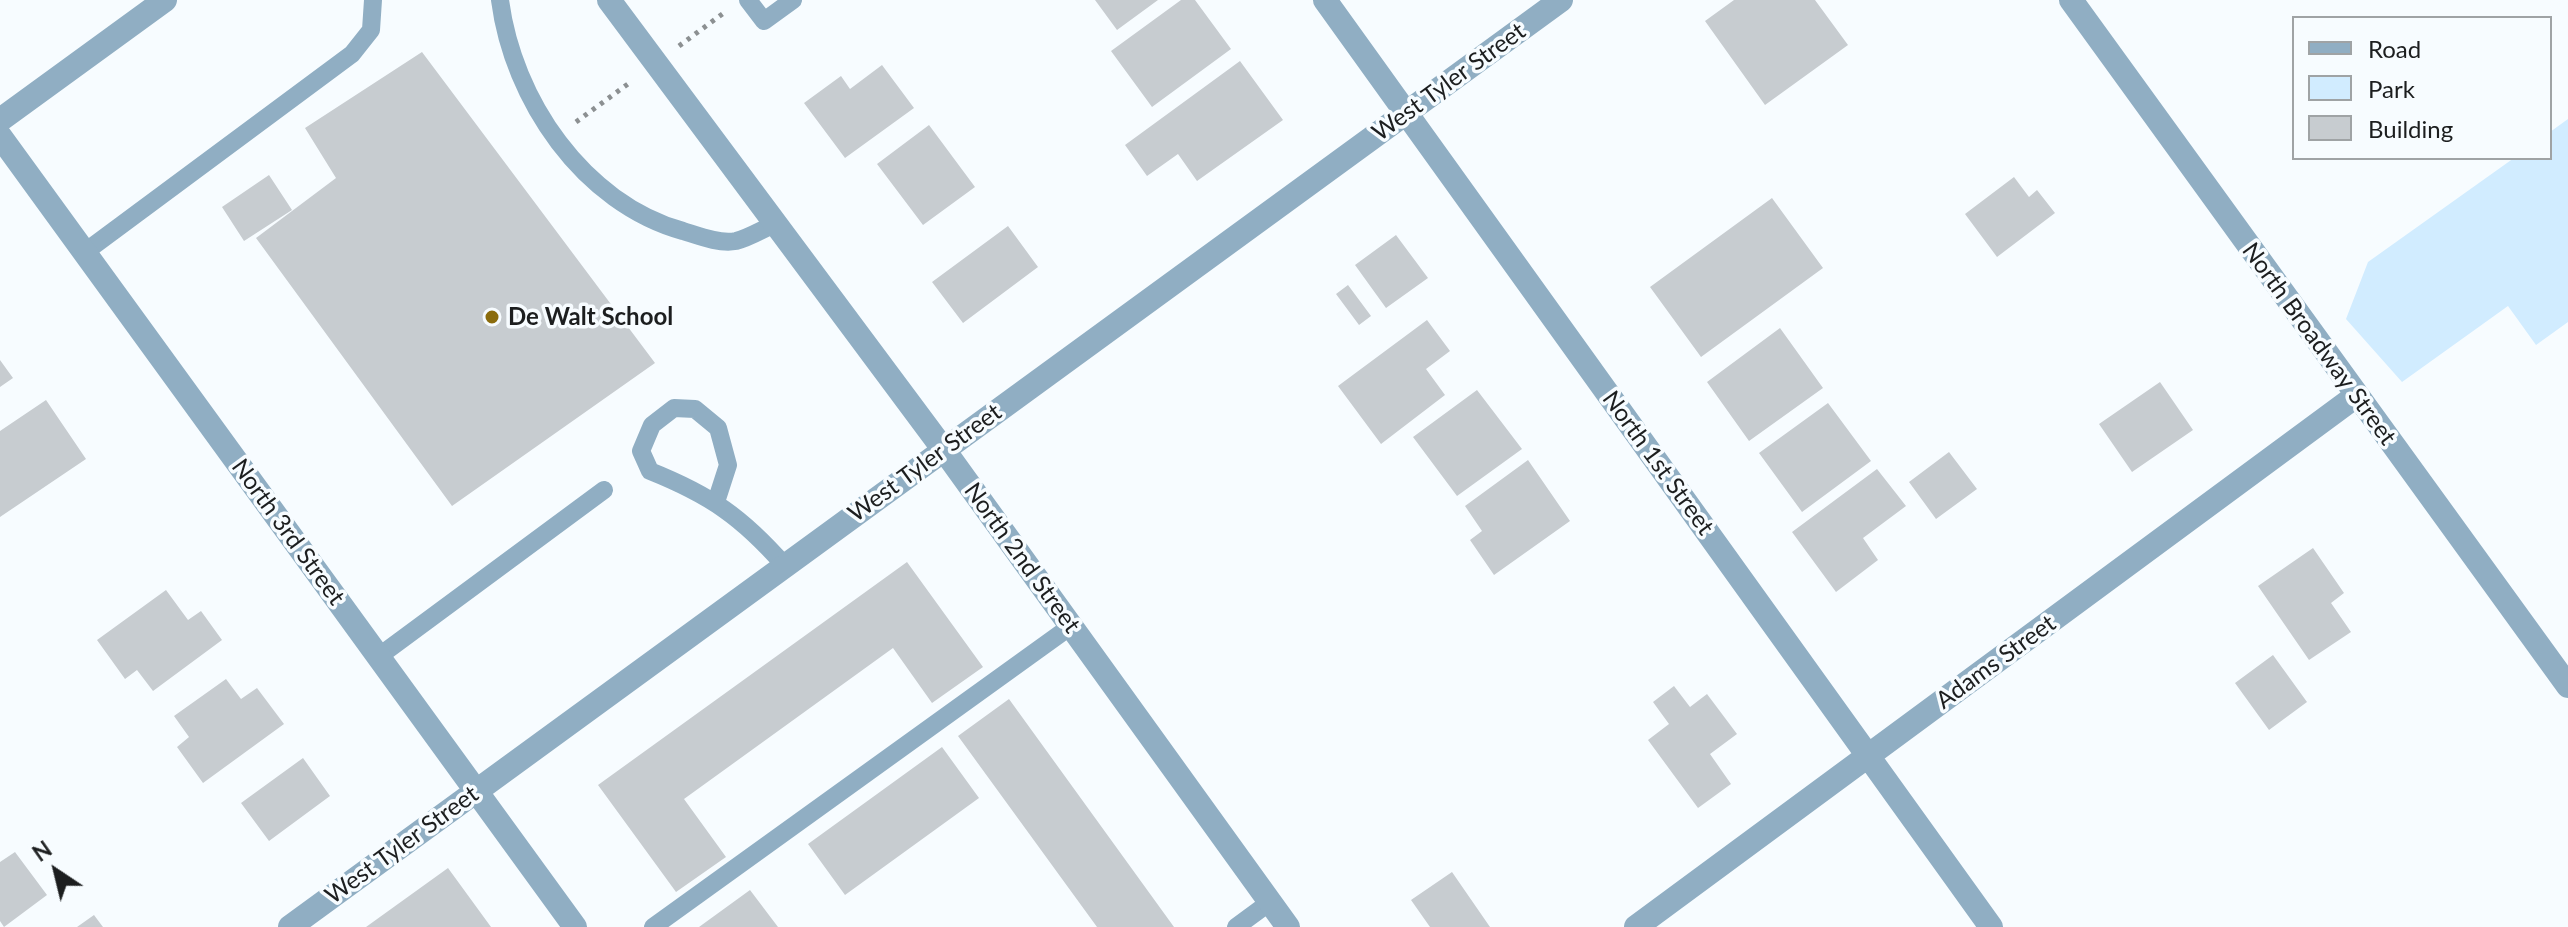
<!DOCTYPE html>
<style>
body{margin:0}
#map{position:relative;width:2568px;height:927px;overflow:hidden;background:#f7fcff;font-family:Lato,sans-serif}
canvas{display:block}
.legend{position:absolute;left:2292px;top:16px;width:260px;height:144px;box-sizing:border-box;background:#f7fcff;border:2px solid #9fa3a5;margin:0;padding:10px 14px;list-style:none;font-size:24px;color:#1c1e1f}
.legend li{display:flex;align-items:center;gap:16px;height:40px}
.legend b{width:40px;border:2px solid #9fa3a5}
.north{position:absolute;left:16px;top:831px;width:80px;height:80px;-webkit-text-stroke:6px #f7fcff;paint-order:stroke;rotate:325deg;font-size:22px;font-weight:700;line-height:32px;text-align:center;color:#1c1e1f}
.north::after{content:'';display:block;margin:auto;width:28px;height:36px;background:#1c1e1f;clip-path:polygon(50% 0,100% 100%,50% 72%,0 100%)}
</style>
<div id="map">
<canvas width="2568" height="927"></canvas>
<ul class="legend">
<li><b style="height:10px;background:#90aec3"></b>Road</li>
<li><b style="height:22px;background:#d1ecff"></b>Park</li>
<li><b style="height:22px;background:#c7ccd0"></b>Building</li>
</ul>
<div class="north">N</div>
</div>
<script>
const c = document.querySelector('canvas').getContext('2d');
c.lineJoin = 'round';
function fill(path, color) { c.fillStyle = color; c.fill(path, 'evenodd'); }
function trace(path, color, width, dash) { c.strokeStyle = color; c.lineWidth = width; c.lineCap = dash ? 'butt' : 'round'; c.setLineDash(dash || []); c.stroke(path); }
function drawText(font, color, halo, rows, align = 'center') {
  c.font = font + ' Lato,sans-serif'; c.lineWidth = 7; c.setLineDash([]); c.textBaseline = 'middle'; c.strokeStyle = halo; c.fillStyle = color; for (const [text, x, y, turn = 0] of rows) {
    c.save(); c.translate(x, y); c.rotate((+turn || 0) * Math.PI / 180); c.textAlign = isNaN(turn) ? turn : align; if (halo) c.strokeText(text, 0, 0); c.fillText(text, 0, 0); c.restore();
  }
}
const green = new Path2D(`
 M 2568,119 L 2568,322 L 2536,345 L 2508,306 L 2402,382 L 2346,319 L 2368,262 L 2514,158 L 2550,158 L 2550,132 Z`);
const building = new Path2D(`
 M 1095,0 L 1158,0 L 1117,30 Z
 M 1181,0 L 1195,0 L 1231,49 L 1152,107 L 1111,51 Z
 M 1734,0 L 1815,0 L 1848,45 L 1765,105 L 1705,21 Z
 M 422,52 L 655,363 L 452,506 L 256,238 L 336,178 L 305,128 Z
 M 1240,61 L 1283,120 L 1197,181 L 1178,154 L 1147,176 L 1125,145 Z
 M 882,65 L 914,108 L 845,158 L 804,103 L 841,76 L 850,89 Z
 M 929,125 L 975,187 L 923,225 L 877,164 Z
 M 269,175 L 292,210 L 244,241 L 222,207 Z
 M 2014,177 L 2029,197 L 2037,190 L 2055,213 L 1997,257 L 1965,214 Z
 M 1772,198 L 1823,268 L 1701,357 L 1650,287 Z
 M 1008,226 L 1038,267 L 963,323 L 932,282 Z
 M 1396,235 L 1428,278 L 1386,308 L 1355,265 Z
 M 1348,285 L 1371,316 L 1359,325 L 1336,294 Z
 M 1427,320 L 1450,351 L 1426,369 L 1445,395 L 1381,444 L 1338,386 Z
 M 1780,328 L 1823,388 L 1749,441 L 1707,382 Z
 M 0,360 L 13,378 L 0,387 Z
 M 2160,382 L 2193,430 L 2132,472 L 2099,424 Z
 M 1477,390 L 1522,449 L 1457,496 L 1413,437 Z
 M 46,400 L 86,459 L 0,517 L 0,431 Z
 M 1828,403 L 1871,461 L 1802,512 L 1759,453 Z
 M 1949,452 L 1977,489 L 1936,519 L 1909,482 Z
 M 1528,460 L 1570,521 L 1494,575 L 1470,540 L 1482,531 L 1465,506 Z
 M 1877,469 L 1906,506 L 1863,538 L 1878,560 L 1836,592 L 1792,532 Z
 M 2313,548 L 2344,593 L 2331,603 L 2351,632 L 2309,660 L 2258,586 Z
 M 907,562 L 983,667 L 932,703 L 893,648 L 684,799 L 726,857 L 676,892 L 598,785 Z
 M 166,590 L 188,620 L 201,611 L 222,640 L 153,691 L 137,670 L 125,679 L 97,640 Z
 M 2273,655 L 2307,702 L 2269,730 L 2235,683 Z
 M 226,679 L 241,699 L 257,688 L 284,724 L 203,783 L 177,747 L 189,737 L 174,716 Z
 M 1674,686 L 1690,707 L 1707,694 L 1737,734 L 1710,754 L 1731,784 L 1698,808 L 1648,740 L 1669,724 L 1653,702 Z
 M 1009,699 L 1174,927 L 1097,927 L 958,736 Z
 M 942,747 L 979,798 L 845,895 L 808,844 Z
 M 303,758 L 330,796 L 269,841 L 241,803 Z
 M 15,852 L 47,895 L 4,927 L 0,921 L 0,862 Z
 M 448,868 L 491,927 L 366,927 Z
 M 1452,872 L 1490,927 L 1430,927 L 1411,900 Z
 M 750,890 L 778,927 L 699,927 Z
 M 94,915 L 103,927 L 77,927 Z`);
const path = new Path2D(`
 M 679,46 L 725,12
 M 576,122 L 632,81`);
const service = new Path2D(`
 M 500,0 C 513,100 583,203 683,231 C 699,236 719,244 736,241 C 749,238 763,229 775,224
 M 748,0 L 764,21 L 793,0
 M 85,252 L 352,54 L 371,30 L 373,0
 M 716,502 L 728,465 L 718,428 L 695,409 L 674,408 L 652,425 L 641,451 L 650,471 C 710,495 742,517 785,566
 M 378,657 L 604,490
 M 653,927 L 1071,626
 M 1236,927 L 1270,902`);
const minor = new Path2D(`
 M 609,0 L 944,450 L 1288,927
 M 1325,0 L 1991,927
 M 0,120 L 165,0
 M 0,136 L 575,927
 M 290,927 L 1561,0
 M 1636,927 L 2356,396`);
const tertiary = new Path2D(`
 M 2071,0 L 2568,686`);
const markers = [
 [492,317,8,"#8b6c0d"]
];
const streetNames = [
 ["West Tyler Street",1449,82,-36],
 ["North Broadway Street",2319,344,54],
 ["West Tyler Street",925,463,-36],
 ["North 1st Street",1658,463,54],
 ["North 3rd Street",288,532,54],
 ["North 2nd Street",1022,558,54],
 ["Adams Street",1996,662,-36],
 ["West Tyler Street",402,845,-36]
];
const poiNames = [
 ["De Walt School",508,317]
];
fill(green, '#d1ecff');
fill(building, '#c7ccd0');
trace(path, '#8c9092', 5, [4, 6]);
trace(service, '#90aec3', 18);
trace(minor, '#90aec3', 24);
trace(tertiary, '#90aec3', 24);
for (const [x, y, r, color] of markers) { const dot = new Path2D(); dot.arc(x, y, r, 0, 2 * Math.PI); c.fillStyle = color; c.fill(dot); trace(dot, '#f7fcff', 3); }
drawText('24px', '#1c1e1f', '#f7fcff', streetNames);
drawText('bold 24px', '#1c1e1f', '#f7fcff', poiNames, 'left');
</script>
